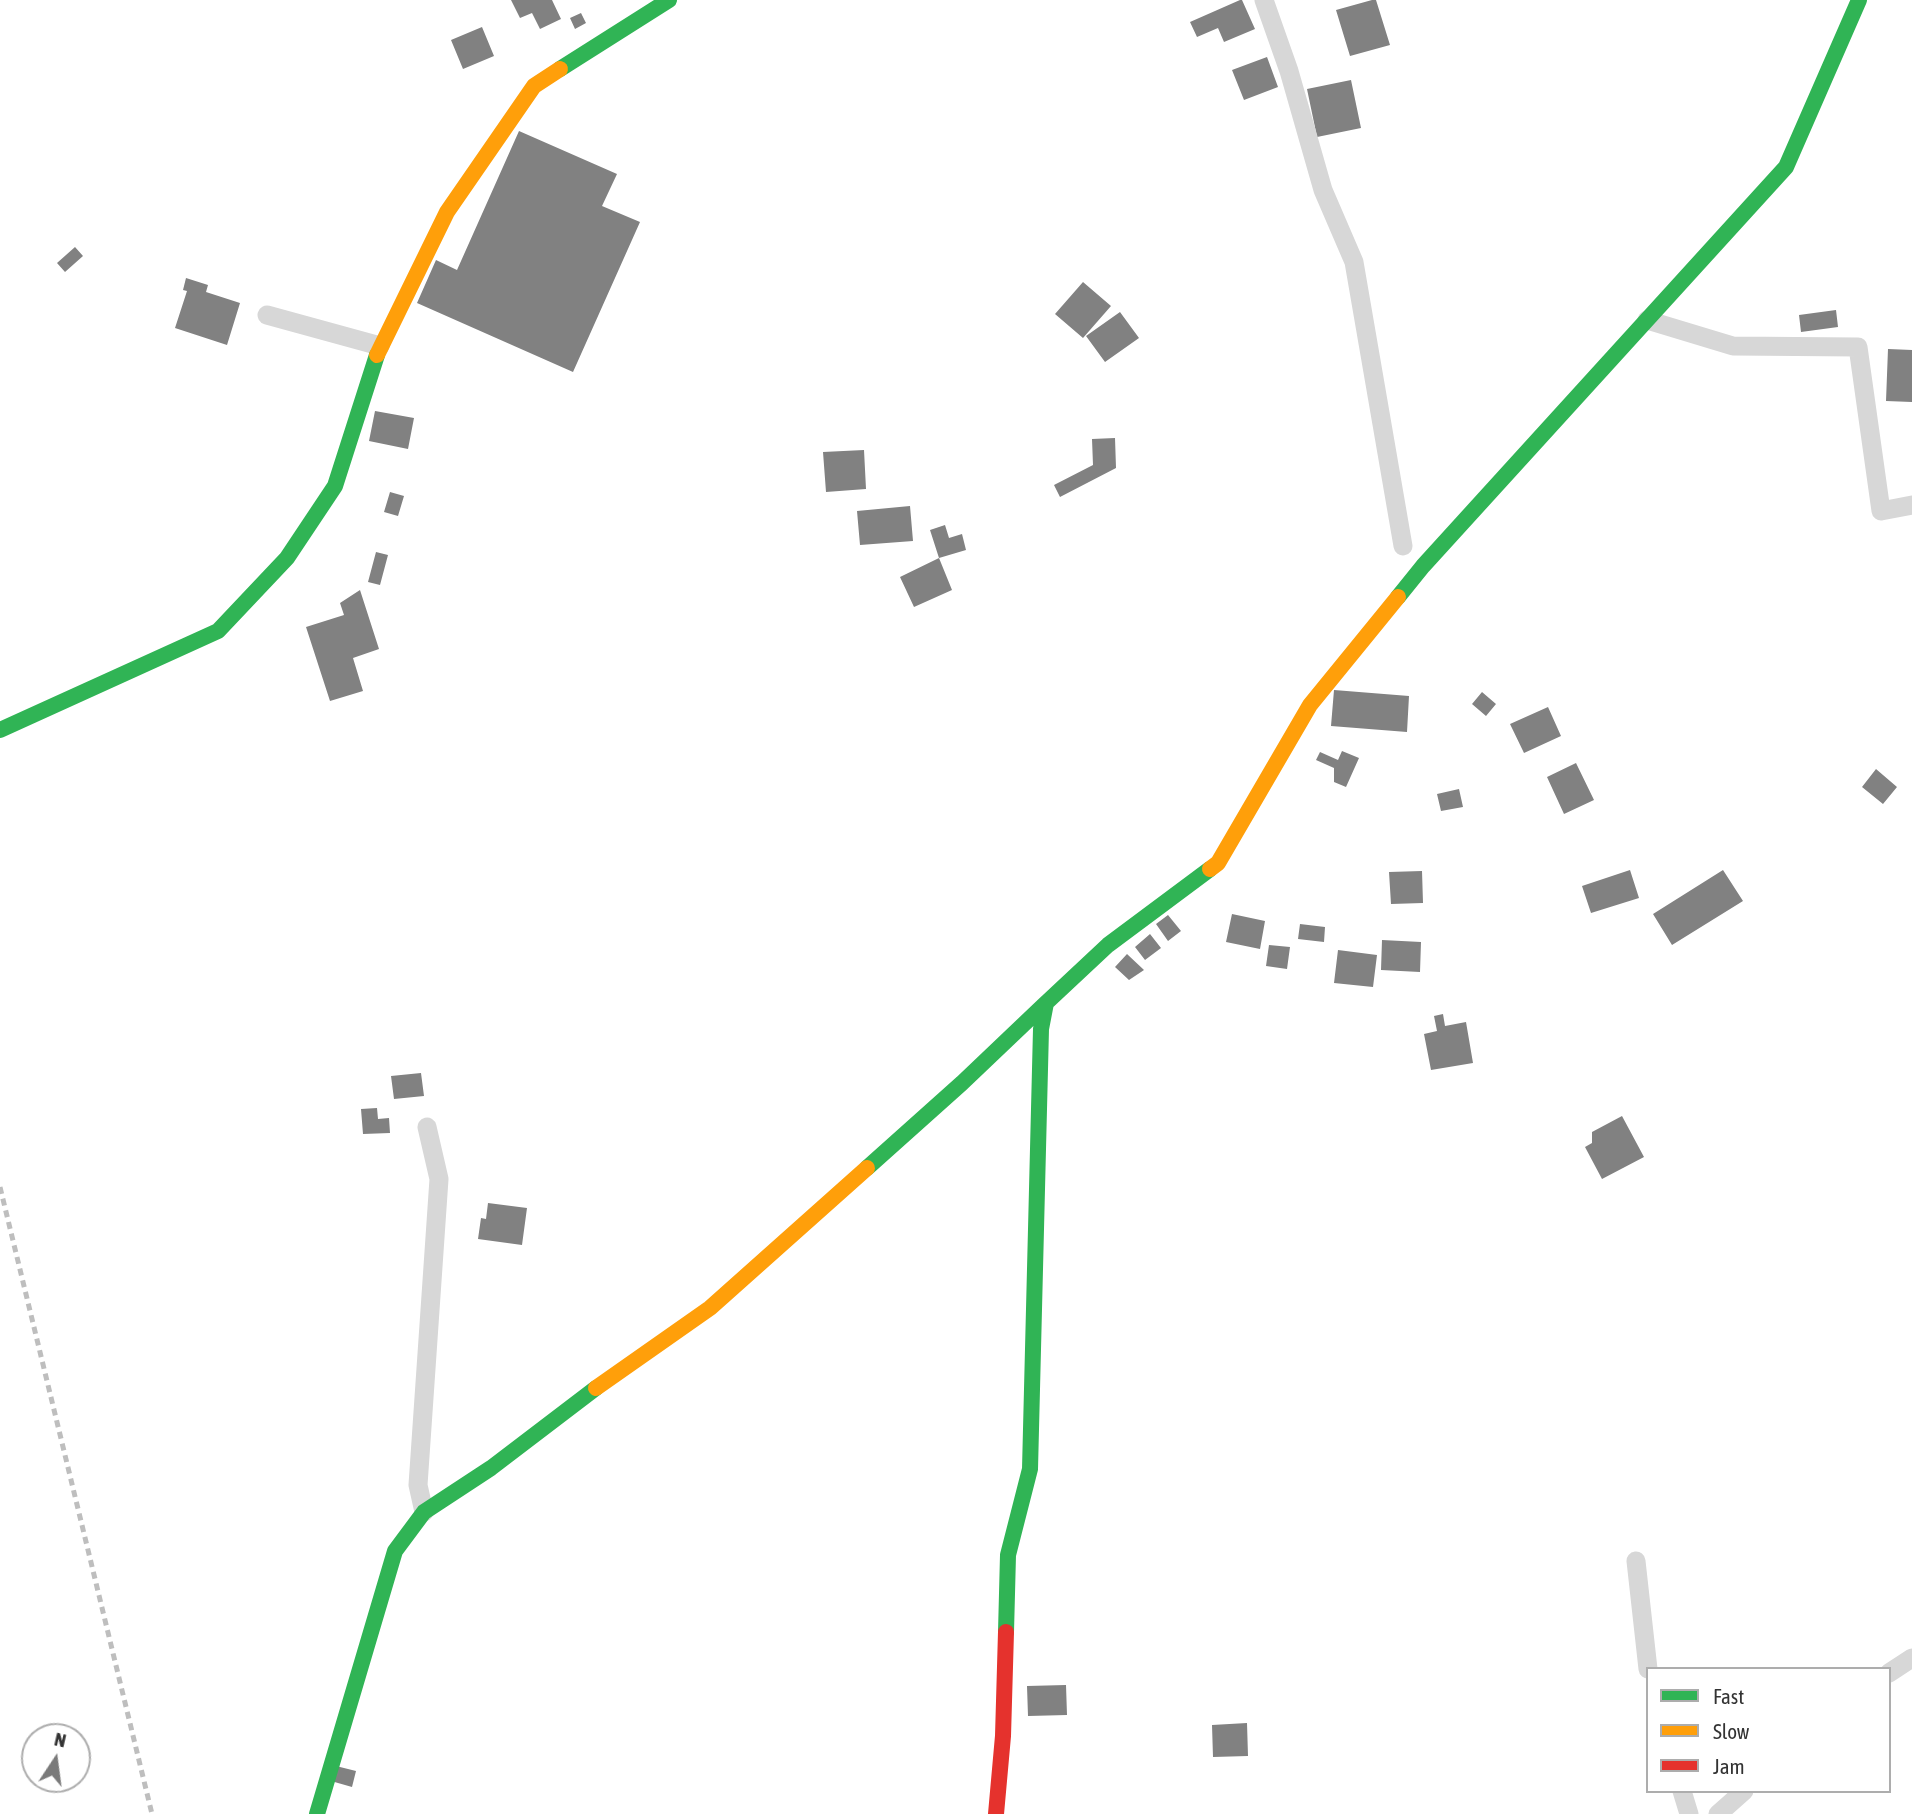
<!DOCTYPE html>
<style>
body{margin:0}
#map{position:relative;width:1912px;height:1814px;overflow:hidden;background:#fff;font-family:"Asap Condensed",sans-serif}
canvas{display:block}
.legend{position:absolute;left:1646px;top:1667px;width:245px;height:126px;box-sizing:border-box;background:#fff;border:2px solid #adadad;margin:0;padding:9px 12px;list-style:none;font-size:21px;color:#333}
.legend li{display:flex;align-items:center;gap:14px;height:35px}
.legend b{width:35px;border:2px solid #adadad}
.north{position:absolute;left:21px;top:1723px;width:70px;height:70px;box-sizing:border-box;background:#fff;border:2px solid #adadad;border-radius:50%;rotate:13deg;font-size:19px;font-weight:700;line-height:28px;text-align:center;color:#333}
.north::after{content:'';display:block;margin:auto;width:24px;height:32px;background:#7a7a7a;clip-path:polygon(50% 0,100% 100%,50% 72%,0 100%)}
</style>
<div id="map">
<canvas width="1912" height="1814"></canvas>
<ul class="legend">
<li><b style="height:9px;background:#30b455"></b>Fast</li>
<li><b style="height:9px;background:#ff9f0a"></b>Slow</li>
<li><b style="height:9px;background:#e5322d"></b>Jam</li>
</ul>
<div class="north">N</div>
</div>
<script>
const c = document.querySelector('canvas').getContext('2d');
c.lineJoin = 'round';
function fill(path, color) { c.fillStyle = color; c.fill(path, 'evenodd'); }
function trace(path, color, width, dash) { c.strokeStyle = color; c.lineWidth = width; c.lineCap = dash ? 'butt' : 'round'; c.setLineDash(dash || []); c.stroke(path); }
const building = new Path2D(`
 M 511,0 L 552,0 L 561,19 L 540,29 L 532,13 L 520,18 Z
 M 1240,0 L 1242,0 L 1255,29 L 1224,42 L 1218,28 L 1197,37 L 1190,22 Z
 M 1372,0 L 1376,0 L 1390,45 L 1350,56 L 1336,10 Z
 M 581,13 L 586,23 L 575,29 L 570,18 Z
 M 482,27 L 494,56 L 463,69 L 451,40 Z
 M 1267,57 L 1278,87 L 1244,100 L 1232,70 Z
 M 1351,80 L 1361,128 L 1317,137 L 1307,89 Z
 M 519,131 L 617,174 L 602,206 L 640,222 L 573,372 L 417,303 L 436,260 L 457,270 Z
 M 75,247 L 83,256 L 65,272 L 57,263 Z
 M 186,278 L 208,285 L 206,292 L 240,303 L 227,345 L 175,328 L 187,291 L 183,290 Z
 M 1083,282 L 1111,306 L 1083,338 L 1055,314 Z
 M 1836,310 L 1838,327 L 1801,332 L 1799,315 Z
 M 1120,312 L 1139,338 L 1105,362 L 1086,336 Z
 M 1888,349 L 1912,350 L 1912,402 L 1886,401 Z
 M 375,411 L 414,418 L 408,449 L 369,441 Z
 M 1115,438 L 1116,468 L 1060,497 L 1054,485 L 1093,465 L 1092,439 Z
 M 864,450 L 866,489 L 826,492 L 823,452 Z
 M 390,492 L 404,496 L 398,516 L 384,512 Z
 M 910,506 L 913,541 L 860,545 L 857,511 Z
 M 945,525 L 949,538 L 962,534 L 966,550 L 939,558 L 930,530 Z
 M 376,552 L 388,555 L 380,585 L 368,582 Z
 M 939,558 L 952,590 L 914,607 L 900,577 Z
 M 360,590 L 379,649 L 353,658 L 363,691 L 330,701 L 306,627 L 344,615 L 340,603 Z
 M 1334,690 L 1409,696 L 1407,732 L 1331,726 Z
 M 1482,692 L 1496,704 L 1486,716 L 1472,704 Z
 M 1548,707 L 1561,736 L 1524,753 L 1510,724 Z
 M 1342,751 L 1359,758 L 1346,787 L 1334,782 L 1334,768 L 1316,760 L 1320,752 L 1338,760 Z
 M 1576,763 L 1594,800 L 1564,814 L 1547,777 Z
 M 1876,769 L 1897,787 L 1883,804 L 1862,787 Z
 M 1459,789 L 1463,807 L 1441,811 L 1437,794 Z
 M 1630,870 L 1639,898 L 1591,913 L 1582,886 Z
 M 1723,870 L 1743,901 L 1672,945 L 1653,914 Z
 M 1422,871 L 1423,903 L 1391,904 L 1389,872 Z
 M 1232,914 L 1265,921 L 1260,949 L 1226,942 Z
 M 1168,915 L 1181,931 L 1168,941 L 1156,924 Z
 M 1300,924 L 1325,927 L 1324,942 L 1298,939 Z
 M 1150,934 L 1161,948 L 1145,960 L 1135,947 Z
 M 1382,940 L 1421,942 L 1420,972 L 1381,970 Z
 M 1269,945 L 1290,947 L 1287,969 L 1266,966 Z
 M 1338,950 L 1377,955 L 1373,987 L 1334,983 Z
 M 1127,954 L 1144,970 L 1129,980 L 1115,967 Z
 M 1443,1014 L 1445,1026 L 1466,1022 L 1473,1063 L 1431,1070 L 1424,1034 L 1437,1031 L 1434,1016 Z
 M 421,1073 L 424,1096 L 394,1099 L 391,1076 Z
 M 377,1108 L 378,1119 L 389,1118 L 390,1133 L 363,1134 L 361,1109 Z
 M 1622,1116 L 1644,1157 L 1602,1179 L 1585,1147 L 1592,1143 L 1592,1132 Z
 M 488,1203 L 527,1208 L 522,1245 L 478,1239 L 481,1218 L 486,1219 Z
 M 1066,1685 L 1067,1715 L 1028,1716 L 1027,1686 Z
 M 1247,1723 L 1248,1756 L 1213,1757 L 1212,1725 Z
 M 336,1766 L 356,1771 L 352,1787 L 331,1781 Z`);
const street = new Path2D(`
 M 1264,0 L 1289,71 L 1323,190 L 1354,262 L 1403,546
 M 267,315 L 380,346
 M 1647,320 L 1733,346 L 1858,347 L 1881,511 L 1912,505
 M 424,1512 L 418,1485 L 439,1179 L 427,1127
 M 1636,1561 L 1648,1669
 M 1889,1673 L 1912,1658
 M 1682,1791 L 1689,1814
 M 1718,1814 L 1744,1791`);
const fast = new Path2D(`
 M 560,69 L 669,0
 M 1398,597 L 1423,566 L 1786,167 L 1859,0
 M 0,730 L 218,631 L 287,558 L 335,486 L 377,355
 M 867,1168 L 962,1083 L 1046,1003
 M 1006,1632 L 1008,1555 L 1030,1469 L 1041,1029 L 1046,1003 L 1108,945 L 1210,869
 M 317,1814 L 395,1551 L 424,1512 L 491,1468 L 596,1388`);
const slow = new Path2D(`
 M 377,355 L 447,212 L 534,86 L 560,69
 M 1210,869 L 1218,863 L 1310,705 L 1398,597
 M 596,1388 L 710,1308 L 867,1168`);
const jam = new Path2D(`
 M 996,1814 L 1003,1736 L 1006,1632`);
const rail = new Path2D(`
 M 0,1187 L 152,1814`);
fill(building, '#818181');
trace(street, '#d7d7d7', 19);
trace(fast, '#30b455', 16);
trace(slow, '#ff9f0a', 16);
trace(jam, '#e5322d', 16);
trace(rail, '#bebebe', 5, [7, 5]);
</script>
